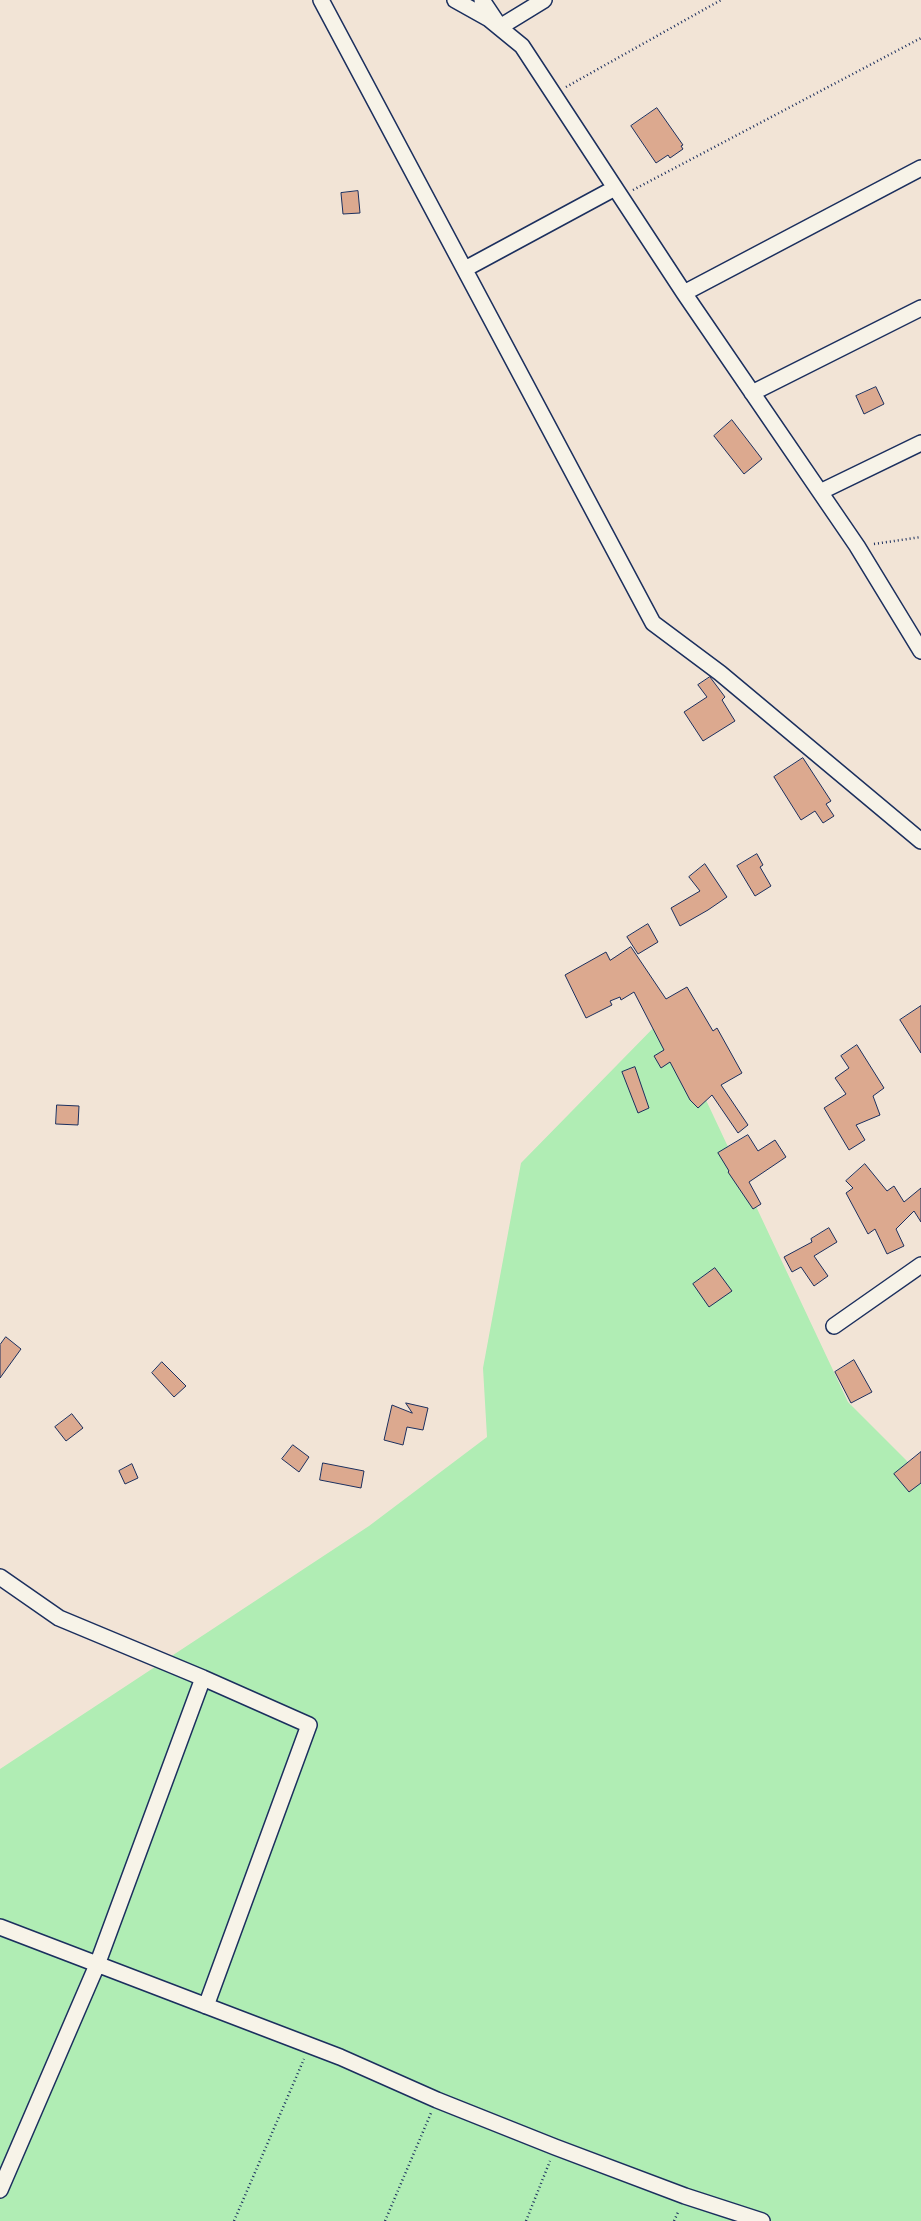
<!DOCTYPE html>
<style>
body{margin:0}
canvas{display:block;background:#f2e4d6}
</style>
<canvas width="921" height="2221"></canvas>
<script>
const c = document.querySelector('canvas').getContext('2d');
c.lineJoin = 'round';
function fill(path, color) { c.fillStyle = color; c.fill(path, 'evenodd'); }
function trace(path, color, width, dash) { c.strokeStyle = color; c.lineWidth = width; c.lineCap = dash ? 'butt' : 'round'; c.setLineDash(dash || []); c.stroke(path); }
const green = new Path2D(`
 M 666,1015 L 848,1402 L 921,1475 L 921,2221 L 0,2221 L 0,1769 L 369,1526 L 487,1437 L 483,1368 L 521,1163 Z`);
const building = new Path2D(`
 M 657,108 L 683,145 L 681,146 L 683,149 L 670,158 L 668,155 L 656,163 L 631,126 Z
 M 358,191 L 360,213 L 343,214 L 341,193 Z
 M 876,387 L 884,404 L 864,414 L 856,396 Z
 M 732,420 L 762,459 L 744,474 L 714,436 Z
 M 710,677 L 725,697 L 722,700 L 735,721 L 703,741 L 684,712 L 707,697 L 698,685 Z
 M 803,758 L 831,801 L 826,804 L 834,816 L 823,823 L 815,811 L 801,820 L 774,777 Z
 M 757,854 L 763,865 L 760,867 L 771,886 L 755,896 L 737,866 Z
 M 705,864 L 727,897 L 708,910 L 680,926 L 671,908 L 700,891 L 689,877 Z
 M 648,924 L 658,942 L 638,954 L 627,937 Z
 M 631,947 L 666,999 L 687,987 L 713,1031 L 717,1028 L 742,1073 L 721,1085 L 748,1125 L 738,1133 L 712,1095 L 698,1108 L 690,1100 L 670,1062 L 661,1068 L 654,1056 L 664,1050 L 634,992 L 621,1000 L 620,997 L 610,1001 L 612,1005 L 586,1018 L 565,975 L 606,952 L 610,960 Z
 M 921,1006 L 921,1053 L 900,1020 Z
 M 857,1045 L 884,1088 L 873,1096 L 880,1115 L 856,1125 L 865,1140 L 849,1150 L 824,1108 L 846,1094 L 835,1078 L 849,1068 L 841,1056 Z
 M 635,1067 L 649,1108 L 638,1113 L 622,1072 Z
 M 57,1105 L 79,1106 L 78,1125 L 56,1124 Z
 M 748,1135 L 758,1151 L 775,1140 L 786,1157 L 749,1182 L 761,1204 L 753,1209 L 728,1172 L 729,1171 L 718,1153 Z
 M 865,1164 L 887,1191 L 894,1186 L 904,1202 L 921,1188 L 921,1222 L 914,1211 L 896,1229 L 904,1246 L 887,1254 L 875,1229 L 868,1234 L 846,1193 L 853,1188 L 846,1181 Z
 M 829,1228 L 837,1242 L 814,1256 L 828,1276 L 814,1286 L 801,1267 L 792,1272 L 784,1257 L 812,1242 L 811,1239 Z
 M 715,1268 L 732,1291 L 709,1307 L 693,1284 Z
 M 6,1337 L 21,1349 L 0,1378 L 0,1345 Z
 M 854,1360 L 872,1392 L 851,1403 L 835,1372 Z
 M 162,1362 L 186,1386 L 174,1397 L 152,1373 Z
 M 406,1403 L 428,1408 L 423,1430 L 407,1427 L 403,1445 L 384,1440 L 392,1405 L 412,1413 Z
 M 72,1414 L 83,1428 L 66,1441 L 55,1427 Z
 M 293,1445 L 309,1457 L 299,1472 L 282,1459 Z
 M 921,1452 L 921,1483 L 909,1492 L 894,1474 Z
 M 323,1463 L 364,1471 L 361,1488 L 320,1480 Z
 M 132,1464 L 138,1478 L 125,1484 L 119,1471 Z`);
const path = new Path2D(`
 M 566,87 L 721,0
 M 633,190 L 921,38
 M 874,544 L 921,537
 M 234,2221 L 304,2059
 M 385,2221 L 431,2113
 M 526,2221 L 550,2161
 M 674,2221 L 679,2210`);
const minor = new Path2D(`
 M 321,0 L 653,623 L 720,673 L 921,841
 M 455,0 L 489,19 L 522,46 L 684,293 L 857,546 L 921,651
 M 482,0 L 500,27 L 544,0
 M 465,269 L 615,188
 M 684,293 L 921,168
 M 752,393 L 921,308
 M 820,492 L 921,443
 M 834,1326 L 921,1265
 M 0,1577 L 59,1618 L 203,1678 L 309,1725 L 206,2006
 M 0,1927 L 340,2057 L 437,2100 L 555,2147 L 685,2196 L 762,2221
 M 0,2190 L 97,1965 L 203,1678`);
fill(green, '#b0edb4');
fill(building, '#dca98f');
trace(building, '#1b2f5e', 1);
trace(minor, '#1b2f5e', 18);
trace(path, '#1b2f5e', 2.5, [1, 3]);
trace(minor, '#f7f3e8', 15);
</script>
